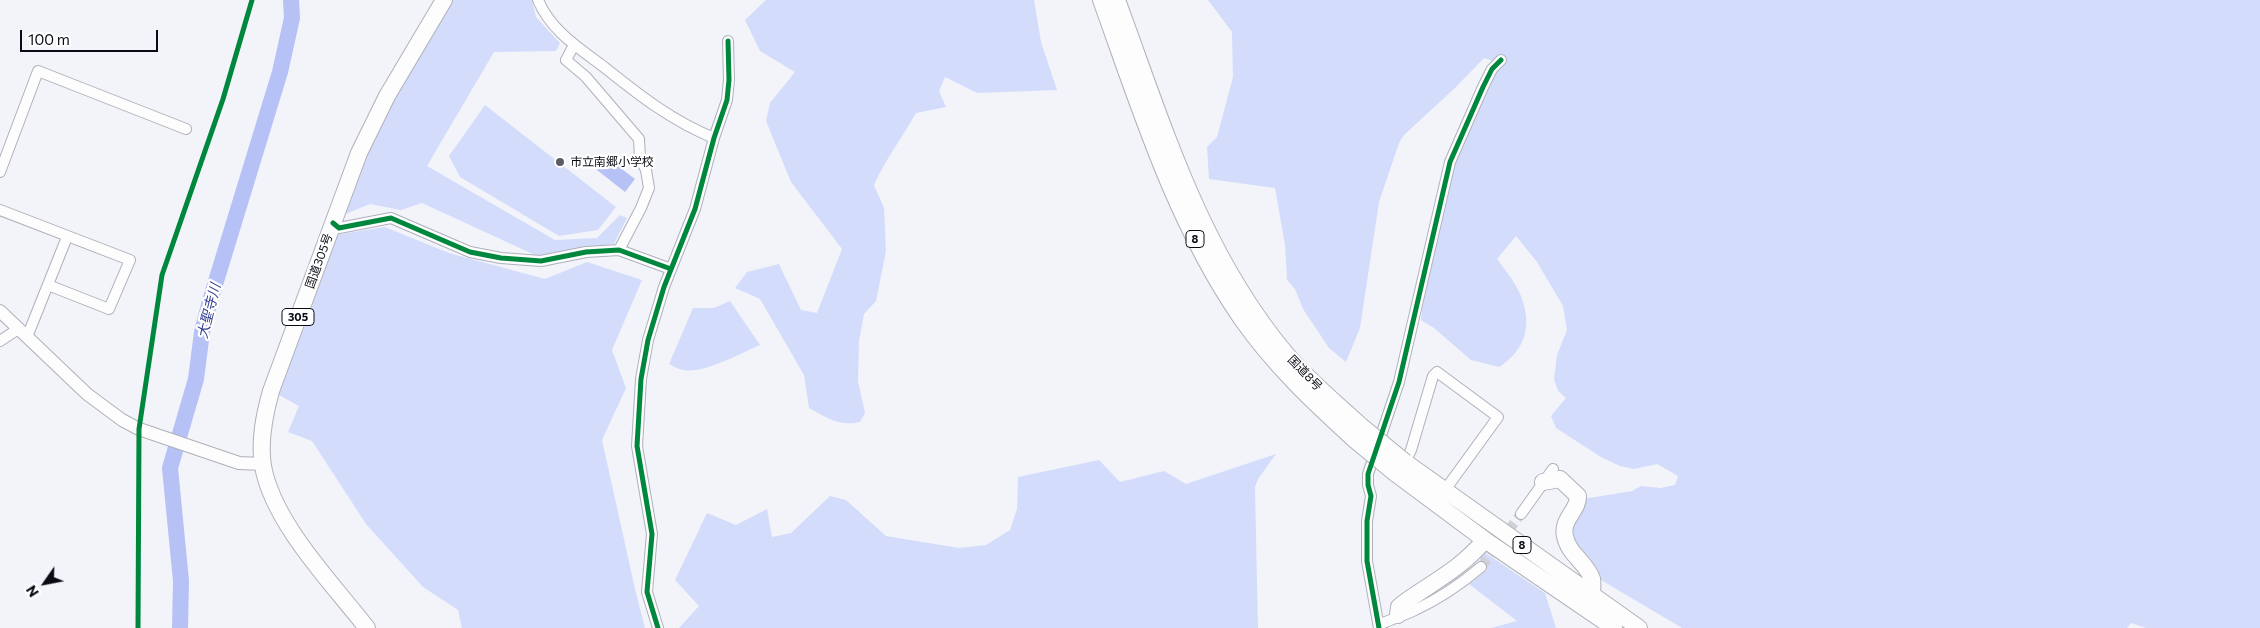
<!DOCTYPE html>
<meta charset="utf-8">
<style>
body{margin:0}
#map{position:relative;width:2260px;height:628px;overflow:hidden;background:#f2f4fa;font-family:Commissioner,sans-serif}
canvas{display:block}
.north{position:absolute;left:20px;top:558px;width:50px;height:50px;-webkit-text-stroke:4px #fff;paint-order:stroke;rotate:237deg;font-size:14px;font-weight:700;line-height:20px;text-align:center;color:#0a0c15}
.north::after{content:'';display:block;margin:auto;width:18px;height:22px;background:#0a0c15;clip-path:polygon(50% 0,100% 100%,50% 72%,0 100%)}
.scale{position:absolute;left:20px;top:30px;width:138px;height:22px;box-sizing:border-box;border:2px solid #0a0c15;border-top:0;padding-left:6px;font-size:15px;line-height:18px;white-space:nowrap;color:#0a0c15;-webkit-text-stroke:4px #fff;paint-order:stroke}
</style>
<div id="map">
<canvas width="2260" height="628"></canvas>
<div class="north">N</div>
<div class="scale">100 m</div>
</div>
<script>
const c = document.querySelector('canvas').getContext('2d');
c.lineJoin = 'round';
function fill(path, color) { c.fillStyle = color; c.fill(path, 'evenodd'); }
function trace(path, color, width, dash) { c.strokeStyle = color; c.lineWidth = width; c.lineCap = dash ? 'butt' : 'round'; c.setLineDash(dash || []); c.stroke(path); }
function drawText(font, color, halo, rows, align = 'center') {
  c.font = font + ' Commissioner,"Noto Sans JP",sans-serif'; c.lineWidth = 4.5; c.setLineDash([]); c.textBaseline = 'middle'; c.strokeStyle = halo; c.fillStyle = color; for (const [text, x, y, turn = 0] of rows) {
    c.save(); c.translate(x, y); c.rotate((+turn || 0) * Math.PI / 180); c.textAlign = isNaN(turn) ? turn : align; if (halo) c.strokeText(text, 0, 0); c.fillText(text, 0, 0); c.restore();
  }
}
const green = new Path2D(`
 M 448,0 L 532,0 L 536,17 L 560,43 L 556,51 L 494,52 L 427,166 L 555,240 L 597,238 L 620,215 L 627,218 L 614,244 L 537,256 L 422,203 L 401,210 L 370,204 L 343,215 L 385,104 Z
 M 766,0 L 1034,0 L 1041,42 L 1057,90 L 977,93 L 945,77 L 939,91 L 946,107 L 916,113 C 902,138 885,160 874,185 L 884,208 L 886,251 L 876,301 L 864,314 L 859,341 L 858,381 L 865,413 L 860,422 C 840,427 825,417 809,408 L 804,375 L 760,299 L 735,288 L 747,272 L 779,264 L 801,310 L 817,313 L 842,249 L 791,182 L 766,121 L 770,103 L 795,72 L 760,51 L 745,20 Z
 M 1208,0 L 2260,0 L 2260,628 L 2146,628 L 2131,623 L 2127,628 L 1682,628 L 1596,577 L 1585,566 L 1569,526 L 1583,499 L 1632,491 L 1641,486 L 1660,488 L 1675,485 L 1678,476 L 1657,464 L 1634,469 L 1620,466 L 1601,457 L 1556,428 L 1551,416 L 1566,398 L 1558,391 L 1554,379 L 1557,355 L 1567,330 L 1563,306 L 1537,262 L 1516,236 L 1497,259 C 1505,270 1516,283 1521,296 C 1532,325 1526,350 1499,367 L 1471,360 L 1434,328 L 1421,320 L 1426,270 L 1456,153 L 1495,69 L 1493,61 L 1484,58 L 1456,87 L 1404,135 L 1399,143 L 1379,202 L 1360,328 L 1346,362 L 1329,348 L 1303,309 L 1295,289 L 1287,280 L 1285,245 L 1275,188 L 1209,179 L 1207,147 L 1217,137 L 1233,77 L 1232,32 Z
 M 485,105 L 616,207 L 598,230 L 559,236 L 460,177 L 449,156 Z
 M 385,227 L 449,253 L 545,279 L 587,262 L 642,280 L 612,350 L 626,388 L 602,440 L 635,589 L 645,628 L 462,628 L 458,610 L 423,587 L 366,524 L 312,441 L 288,432 L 299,406 L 277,394 L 308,318 L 335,235 Z
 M 730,301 L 760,345 C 741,353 704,374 683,370 C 678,369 673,366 669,364 L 693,308 L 714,308 Z
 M 1276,454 L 1258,479 L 1255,487 L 1258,628 L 679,628 L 699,606 L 675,580 L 707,513 L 736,525 L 767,509 L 772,537 L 791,533 L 830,496 L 846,500 L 886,536 L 959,548 L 986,545 L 1010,530 L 1017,509 L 1018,477 L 1099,460 L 1120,482 L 1164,471 L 1186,484 Z
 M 1484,552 L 1545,593 L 1556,628 L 1491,628 L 1517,621 L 1469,584 L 1487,570 L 1478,556 Z`);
const water = new Path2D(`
 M 606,157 L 635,179 L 625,192 L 597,170 Z`);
const river = new Path2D(`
 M 180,628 L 181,581 L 170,468 L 196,379 L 202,332 L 210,301 L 280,72 L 292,18 L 291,0`);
const minorTunnel = new Path2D(`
 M 1481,567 L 1521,514`);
const minor = new Path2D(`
 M 538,0 C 551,31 579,48 604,67 C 639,95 672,121 714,138
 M 574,45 L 566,60 L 586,77 L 639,139 L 640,158 L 646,170 L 649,188 L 641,208 L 619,250
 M 0,172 L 38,71 L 186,129
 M 0,210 L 130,260 L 109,309 L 48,285
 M 333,223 L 339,228 L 391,218 L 470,252 L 501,258 L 541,261 L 586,252 L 619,250 L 671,269
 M 27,337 L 67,237
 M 0,341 L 18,329
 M 1405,462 L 1411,450 L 1433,376 L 1437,372 L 1498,417 L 1445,490
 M 1521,514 L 1553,469
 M 1379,625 C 1391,619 1403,616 1415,610 C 1439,599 1461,584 1481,567
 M 658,628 L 647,592 L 652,534 L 637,446 L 641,379 L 648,340 L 664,287 L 695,209 L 714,138 L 727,100 L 729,80 L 728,41
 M 1379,628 L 1367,561 L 1367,521 L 1371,496 L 1368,485 L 1368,474 L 1399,382 L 1450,162 L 1483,87 L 1492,69 L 1501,60`);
const tertiary = new Path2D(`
 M 0,311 L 87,394 L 122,420 L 139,429 L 239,463 L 263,464`);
const trunk = new Path2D(`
 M 1101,0 C 1140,108 1175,222 1241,318 C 1273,364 1313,402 1355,440
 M 1117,0 C 1163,124 1200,252 1287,355 C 1309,381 1336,403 1361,426
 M 1405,462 L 1639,628
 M 1395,473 L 1485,540 L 1614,628
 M 1543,482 L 1560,479 L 1578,496 C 1579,510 1561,519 1565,536 C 1568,554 1587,563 1592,579 C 1593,584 1592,590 1592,595
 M 1398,615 L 1399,607 L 1405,602 C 1436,580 1459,570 1485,540
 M 367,628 C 332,583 273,523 263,466 C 259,441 264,416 271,391 L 359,153 L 387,96 L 444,0`);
const trunkBridge = new Path2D(`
 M 1361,426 L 1405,462
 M 1355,440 L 1395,473`);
const cycleway = new Path2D(`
 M 333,223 L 339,228 L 391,218 L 470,252 L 501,258 L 541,261 L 586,252 L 619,250 L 671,269
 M 138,628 L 139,429 L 162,275 L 223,99 L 252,0
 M 658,628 L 647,592 L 652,534 L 637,446 L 641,379 L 648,340 L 664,287 L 695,209 L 714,138 L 727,100 L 729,80 L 728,41
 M 1379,628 L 1367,561 L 1367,521 L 1371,496 L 1368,485 L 1368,474 L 1399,382 L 1450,162 L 1483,87 L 1492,69 L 1501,60`);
const markers = [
 [560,162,5,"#5b5d65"]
];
const shields = [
 [1195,239,18],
 [298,317,32],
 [1522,545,18]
];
const shieldNames = [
 ["8",1195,239],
 ["305",298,317],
 ["8",1522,545]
];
const poiNames = [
 ["市立南郷小学校",570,162]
];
const streetNames = [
 ["国道305号",319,261,-70],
 ["国道8号",1305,373,46]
];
const waterNames = [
 ["大聖寺川",209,311,-76]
];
fill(green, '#d4dcfc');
fill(water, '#b6c1f6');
trace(river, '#b6c1f6', 16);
trace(minorTunnel, '#cfd1d8', 10, [10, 5]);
trace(minor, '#afb1b9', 12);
trace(tertiary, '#afb1b9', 14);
trace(trunk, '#afb1b9', 18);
trace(minor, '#fdfdfe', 10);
trace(tertiary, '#fdfdfe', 12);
trace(trunk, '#fdfdfe', 16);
trace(trunkBridge, '#afb1b9', 18, []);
trace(trunkBridge, '#fdfdfe', 16);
trace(cycleway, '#00873e', 5);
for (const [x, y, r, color] of markers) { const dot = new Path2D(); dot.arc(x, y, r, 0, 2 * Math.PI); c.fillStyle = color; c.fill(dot); trace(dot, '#fff', 2); }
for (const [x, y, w] of shields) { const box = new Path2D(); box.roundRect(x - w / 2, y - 8.5, w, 17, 4); c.fillStyle = '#fff'; c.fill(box); trace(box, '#0a0c15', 1); }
drawText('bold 11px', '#0a0c15', null, shieldNames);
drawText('12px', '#0a0c15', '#fff', poiNames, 'left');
drawText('12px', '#0a0c15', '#fff', streetNames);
drawText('italic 14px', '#363e93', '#fff', waterNames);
</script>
